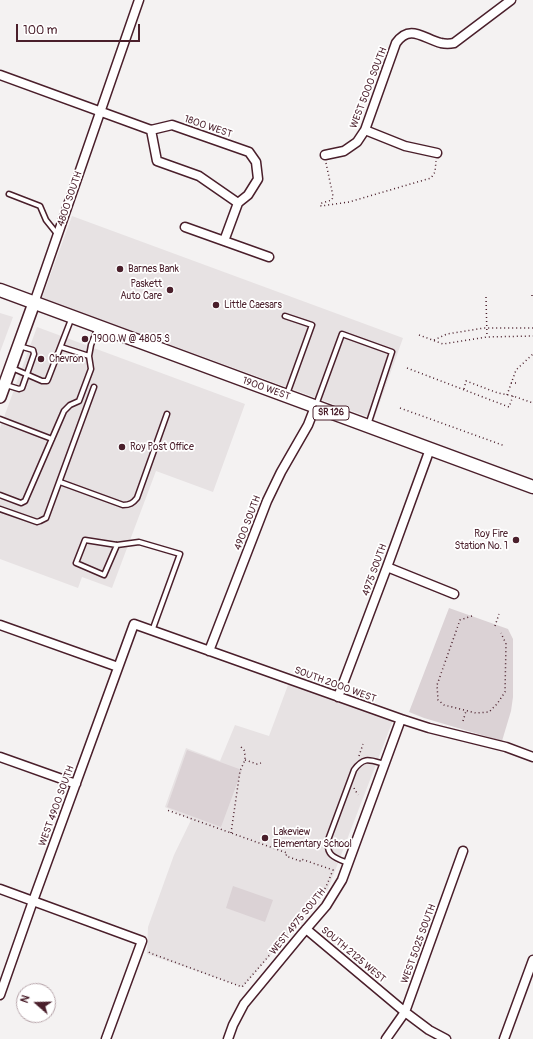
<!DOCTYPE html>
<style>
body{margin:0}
#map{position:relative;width:533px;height:1039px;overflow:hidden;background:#f4f2f2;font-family:Pangolin,sans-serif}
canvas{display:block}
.north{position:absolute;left:16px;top:983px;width:40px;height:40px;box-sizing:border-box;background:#fff;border:1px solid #b7a5aa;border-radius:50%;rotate:290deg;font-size:11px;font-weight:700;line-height:16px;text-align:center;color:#4a1f2b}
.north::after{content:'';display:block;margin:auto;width:14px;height:18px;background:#4a1f2b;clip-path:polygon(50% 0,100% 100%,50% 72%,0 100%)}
.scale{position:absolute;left:16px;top:24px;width:124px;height:18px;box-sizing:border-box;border:2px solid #4a1f2b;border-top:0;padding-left:5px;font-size:12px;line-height:14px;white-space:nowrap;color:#4a1f2b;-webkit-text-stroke:3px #fff;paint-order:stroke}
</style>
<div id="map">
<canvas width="533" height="1039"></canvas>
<div class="north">N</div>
<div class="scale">100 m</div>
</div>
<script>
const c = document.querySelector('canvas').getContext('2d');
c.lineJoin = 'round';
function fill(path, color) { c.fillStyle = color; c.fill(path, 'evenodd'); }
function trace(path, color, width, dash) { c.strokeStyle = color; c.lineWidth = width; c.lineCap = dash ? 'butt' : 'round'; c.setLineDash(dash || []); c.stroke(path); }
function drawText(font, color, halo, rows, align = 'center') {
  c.font = font + ' Pangolin,sans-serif'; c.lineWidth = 3.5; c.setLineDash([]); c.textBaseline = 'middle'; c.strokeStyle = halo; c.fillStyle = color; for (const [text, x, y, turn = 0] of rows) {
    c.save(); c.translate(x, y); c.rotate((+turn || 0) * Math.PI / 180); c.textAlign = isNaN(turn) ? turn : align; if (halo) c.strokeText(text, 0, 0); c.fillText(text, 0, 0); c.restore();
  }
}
const built = new Path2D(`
 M 72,216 L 403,338 L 374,419 L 42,298 Z
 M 0,313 L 13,317 L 0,352 Z
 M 37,327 L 245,404 L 213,492 L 156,471 L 112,588 L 82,577 L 78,588 L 0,559 L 0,428 Z
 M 291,677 L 395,715 L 328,889 L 243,987 L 147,954 L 148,927 L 174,855 L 191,820 L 165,807 L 186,748 L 220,761 L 235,725 L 269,736 Z`);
const green = new Path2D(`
 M 449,608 L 508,629 L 513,639 L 513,697 L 511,711 L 502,741 L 424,718 L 409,712 Z
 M 187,750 L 242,770 L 221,827 L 167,807 Z
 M 233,886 L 273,900 L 265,922 L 226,908 Z`);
const path = new Path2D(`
 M 326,163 L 333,196 L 332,200 L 322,203 L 320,204 L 321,206 L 349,202 L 431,178 L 435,172 L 436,161
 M 532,295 L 532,297 L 533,298
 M 486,297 L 487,337
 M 419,335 L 443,344 L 487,337 L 533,336
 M 434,340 L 447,334 L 484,328 L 533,328
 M 407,368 L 509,407 L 513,396
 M 511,383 L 517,383
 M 464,389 L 466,381 L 498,393 L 513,396 L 533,403
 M 507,395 L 516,370 L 533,354
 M 400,408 L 505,446
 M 472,616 L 460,620 L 437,685 L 438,700 L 444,705 L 476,713 L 489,712 L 497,704 L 505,692 L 506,644 L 501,633
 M 495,626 L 499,614
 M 463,721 L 466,711
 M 359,756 L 363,744
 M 245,760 L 257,764 L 261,763
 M 354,788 L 358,795
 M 231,833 L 240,771 L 245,760 L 245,755 L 244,750 L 240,746
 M 149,952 L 150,953 L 242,987 L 318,899 L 326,887 L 333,870 L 301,859 L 300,861 L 286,856 L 287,853 L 167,810`);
const service = new Path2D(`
 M 9,194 L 40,206 L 46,220 L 58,235
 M 285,316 L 312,325 L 287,394
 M 61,347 L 89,356
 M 12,368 L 42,381 L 47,381 L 48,379 L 72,317
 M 6,385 L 19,389 L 22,388 L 34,354 L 33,350 L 19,346
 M 316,405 L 342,334 L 392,352 L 368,425
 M 0,419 L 52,439
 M 60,482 L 123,505 C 130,505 133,503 137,498 L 167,414
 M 0,495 L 21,503 L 25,501 L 64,411 L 70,405 L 79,401 L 91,369 L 89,356 L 91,345 L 98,327
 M 0,509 L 37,522 L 40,521 L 46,518 L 94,387
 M 117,545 L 104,575 L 76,563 L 85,540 L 117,545 L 139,542 L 180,554 L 152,631
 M 348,863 C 335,858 326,856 328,840 L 354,770 C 364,756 370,760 384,764`);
const minor = new Path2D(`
 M 0,75 L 151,130
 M 172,125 L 249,152 L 256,162 L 258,179 L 248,195 L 238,203 L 199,176 L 157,161 L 151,130 Z
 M 365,130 L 405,146 L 437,153
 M 325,155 L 344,151 L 357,142 L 365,130 L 396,43 C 410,23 424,39 441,43 C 446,44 449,44 454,43 L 511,0
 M 185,227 L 269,257
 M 224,241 L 238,203
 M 34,303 L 139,0
 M 387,567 L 454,594
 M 0,625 L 118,667
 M 209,651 L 267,501 L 281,472 L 308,425 L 315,407
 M 338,697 L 387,567 L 430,449
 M 0,757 L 76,784
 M 0,889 L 142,941 L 106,1039
 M 306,929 L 405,1012 L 429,1030 L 446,1039
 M 0,995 L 33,901 L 134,624 L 401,719 L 429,728 L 506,747 L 533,757
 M 228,1039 L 233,1025 L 244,1004 L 301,935 L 326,906 L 342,880 L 401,719
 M 386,1039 L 405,1012 L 463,851
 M 504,1039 L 533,960`);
const secondary = new Path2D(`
 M 0,397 L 34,303`);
const primary = new Path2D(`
 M 0,290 L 533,487`);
const markers = [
 [120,269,4,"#4a1f2b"],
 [170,290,4,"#4a1f2b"],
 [216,305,4,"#4a1f2b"],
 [85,339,4,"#4a1f2b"],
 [41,359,4,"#4a1f2b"],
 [122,447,4,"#4a1f2b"],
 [516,540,4,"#4a1f2b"],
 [265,838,4,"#4a1f2b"]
];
const shields = [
 [331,413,36]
];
const shieldNames = [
 ["SR 126",331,413]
];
const streetNames = [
 ["WEST 5000 SOUTH",369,88,-69],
 ["1800 WEST",208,127,19],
 ["4800 SOUTH",70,199,-71],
 ["1900 WEST",266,389,20],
 ["4900 SOUTH",248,523,-69],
 ["4975 SOUTH",375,570,-70],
 ["SOUTH 2000 WEST",335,685,20],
 ["WEST 4900 SOUTH",57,806,-70],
 ["WEST 4975 SOUTH",298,922,-51],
 ["WEST 5025 SOUTH",419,944,-70],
 ["SOUTH 2125 WEST",353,955,40]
];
const poiNames = [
 ["Barnes Bank",128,269],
 ["Paskett",162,284,"right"],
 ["Auto Care",162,296,"right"],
 ["Little Caesars",224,305],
 ["1900 W @ 4805 S",93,339],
 ["Chevron",49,359],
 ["Roy Post Office",130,447],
 ["Roy Fire",508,534,"right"],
 ["Station No. 1",508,546,"right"],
 ["Lakeview",273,832],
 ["Elementary School",273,844]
];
fill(built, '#e7e2e3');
fill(green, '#dbd2d5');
trace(service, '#4a1f2b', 7);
trace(minor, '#4a1f2b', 11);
trace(secondary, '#4a1f2b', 14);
trace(primary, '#4a1f2b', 15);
trace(path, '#4a1f2b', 1.5, [1, 3]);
trace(service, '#fff', 4);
trace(minor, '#fff', 8);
trace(secondary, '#fff', 11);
trace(primary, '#fff', 12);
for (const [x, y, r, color] of markers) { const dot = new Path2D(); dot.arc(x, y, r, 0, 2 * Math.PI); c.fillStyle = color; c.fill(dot); trace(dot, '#fff', 1.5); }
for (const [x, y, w] of shields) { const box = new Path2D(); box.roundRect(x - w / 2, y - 7, w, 14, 3); c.fillStyle = '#fff'; c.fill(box); trace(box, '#4a1f2b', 1); }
drawText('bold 9px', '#4a1f2b', null, shieldNames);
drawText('10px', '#4a1f2b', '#fff', streetNames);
drawText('10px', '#4a1f2b', '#fff', poiNames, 'left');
</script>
